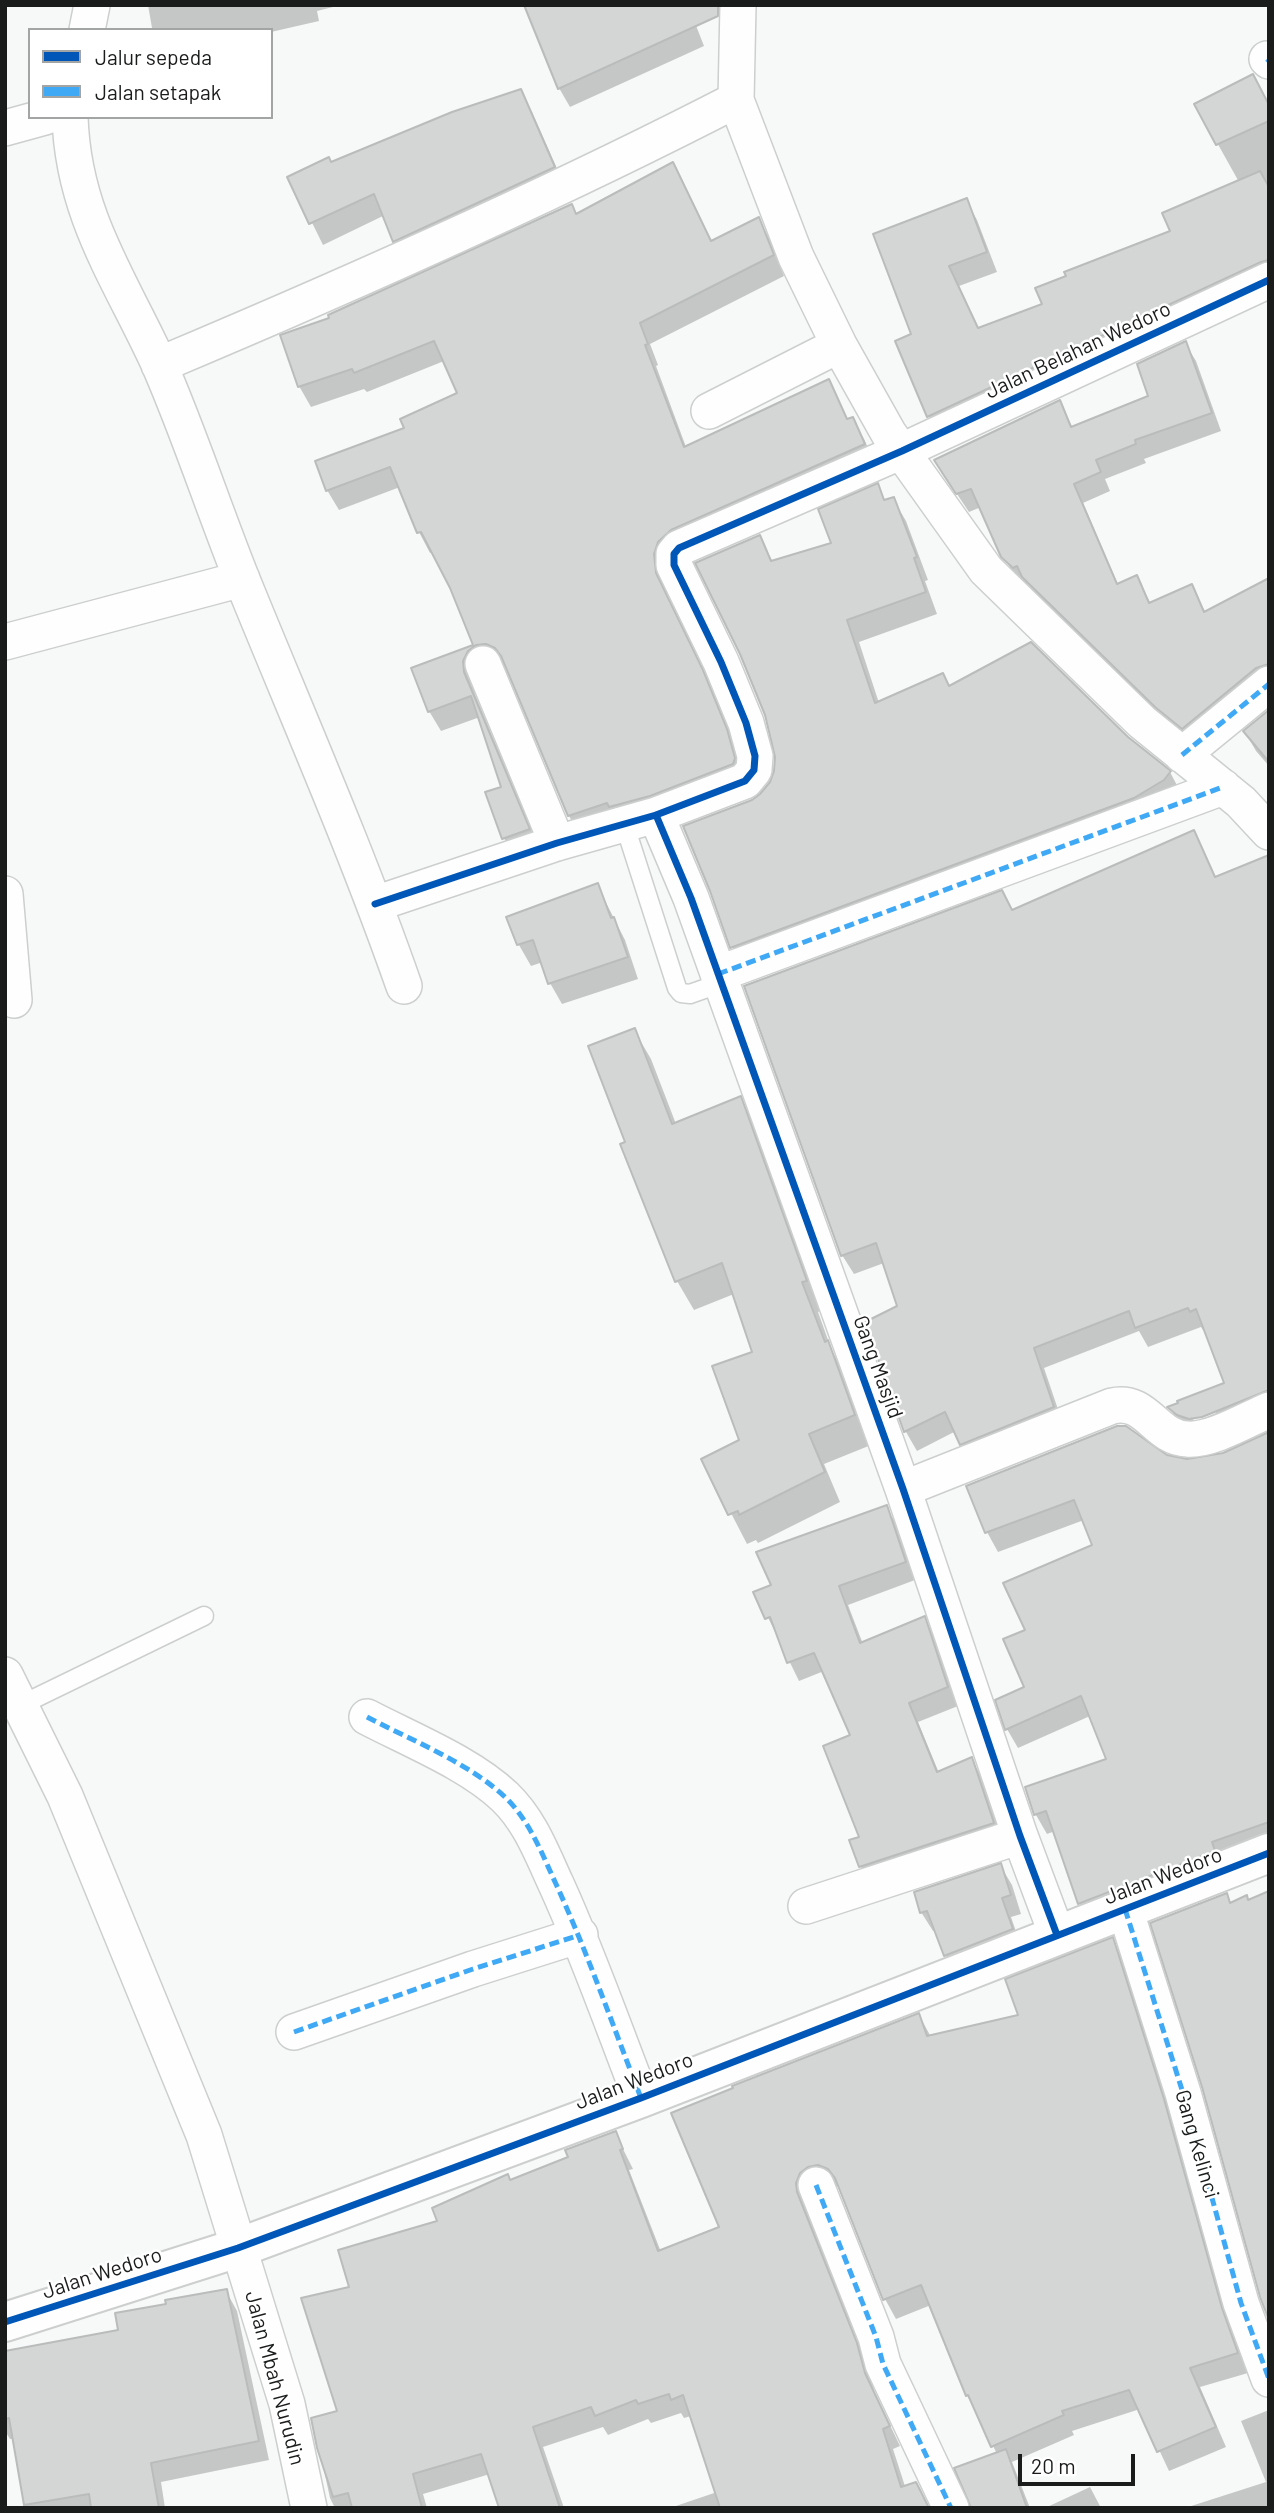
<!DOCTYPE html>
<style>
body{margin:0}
#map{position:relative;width:1274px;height:2513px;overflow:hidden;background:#f6f9f8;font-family:Barlow,sans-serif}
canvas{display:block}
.frame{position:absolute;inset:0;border:7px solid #1a1b1b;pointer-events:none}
.legend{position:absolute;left:28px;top:28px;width:245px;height:91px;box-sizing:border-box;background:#fff;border:2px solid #a3a4a4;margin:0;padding:9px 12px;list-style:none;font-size:21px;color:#1a1b1b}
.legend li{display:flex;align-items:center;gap:14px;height:35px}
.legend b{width:35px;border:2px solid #a3a4a4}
.scale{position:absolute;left:1018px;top:2454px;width:117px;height:32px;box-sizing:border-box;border:4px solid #1a1b1b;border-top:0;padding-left:9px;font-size:21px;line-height:24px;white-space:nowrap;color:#1a1b1b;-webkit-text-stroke:5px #fff;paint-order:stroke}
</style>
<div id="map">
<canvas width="1274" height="2513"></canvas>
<div class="frame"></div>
<ul class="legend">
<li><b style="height:9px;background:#0057b8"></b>Jalur sepeda</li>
<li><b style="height:9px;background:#3fa9f5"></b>Jalan setapak</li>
</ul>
<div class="scale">20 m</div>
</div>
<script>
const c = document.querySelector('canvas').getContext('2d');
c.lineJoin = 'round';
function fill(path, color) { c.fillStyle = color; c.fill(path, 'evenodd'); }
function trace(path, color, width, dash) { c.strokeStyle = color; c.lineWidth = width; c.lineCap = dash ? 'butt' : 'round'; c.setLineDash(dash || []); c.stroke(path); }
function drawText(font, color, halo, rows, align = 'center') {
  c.font = font + ' Barlow,sans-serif'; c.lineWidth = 5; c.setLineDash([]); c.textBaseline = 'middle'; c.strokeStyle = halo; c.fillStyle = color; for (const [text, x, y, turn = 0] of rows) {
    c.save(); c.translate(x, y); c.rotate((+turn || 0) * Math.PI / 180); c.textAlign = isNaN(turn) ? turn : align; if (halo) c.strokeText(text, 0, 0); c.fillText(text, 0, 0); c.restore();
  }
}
const shadow = new Path2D(`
 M 148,5 L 341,5 L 317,11 L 319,21 L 271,32 L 271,30 L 145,30 L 152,28 Z
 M 526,5 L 688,5 L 704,46 L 570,107 L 559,88 Z
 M 520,91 L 532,112 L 566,189 L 407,262 L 395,241 L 385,215 L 323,245 L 290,178 Z
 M 1196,105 L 1269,106 L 1269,283 L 940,436 L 929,416 L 898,342 L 913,335 L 966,200 L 977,220 L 997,272 L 959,286 L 979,329 L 1044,305 L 1172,232 L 1239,182 Z
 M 576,216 L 712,243 L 758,219 L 770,239 L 784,276 L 650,344 L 658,365 L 656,366 L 686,447 L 828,382 L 848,421 L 852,419 L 864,439 L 876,465 L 665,575 L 666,595 L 713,692 L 738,752 L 745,779 L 581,836 L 569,816 L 508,668 L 499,664 L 474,682 L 475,694 L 540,850 L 515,859 L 504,838 L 503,788 L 480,717 L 441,731 L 429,711 L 413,669 L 475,646 L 451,587 L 433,552 L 430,553 L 419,532 L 400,487 L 339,510 L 327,490 L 406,429 L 459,394 L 444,361 L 367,392 L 364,389 L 311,407 L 299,386 L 331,319 Z
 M 1185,343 L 1196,361 L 1221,431 L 1144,459 L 1146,463 L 1105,479 L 1110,491 L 1083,503 L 1118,585 L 1137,578 L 1151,604 L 1191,586 L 1206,613 L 1269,589 L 1269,686 L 1194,746 L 1168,725 L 1035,596 L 1028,584 L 1025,586 L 1014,576 L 981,507 L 969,512 L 947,479 L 1059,402 L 1073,428 L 1150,397 Z
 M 877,486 L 886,502 L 893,499 L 906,521 L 928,580 L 925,581 L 937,614 L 859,642 L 879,703 L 949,687 L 1127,738 L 1170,772 L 1182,795 L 745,969 L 732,947 L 753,801 L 772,783 L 776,772 L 777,757 L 759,537 L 773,562 L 833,544 Z
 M 1269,712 L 1269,766 L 1256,751 L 1245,732 Z
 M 1193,832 L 1217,879 L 1269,875 L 1269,1412 L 1181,1427 L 1170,1408 L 1226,1384 L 1205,1329 L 1203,1330 L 1201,1327 L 1148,1347 L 1139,1331 L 1044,1368 L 1064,1427 L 973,1463 L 956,1431 L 917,1451 L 906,1432 L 867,1323 L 899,1307 L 884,1263 L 854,1274 L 842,1255 L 1012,912 ZM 1215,1410 L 1216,1413 L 1194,1422 L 1193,1419 Z
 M 597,885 L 625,940 L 638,979 L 562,1004 L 550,983 L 543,962 L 531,966 L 519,945 L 509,918 Z
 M 634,1030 L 651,1059 L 676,1124 L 740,1098 L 757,1127 L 822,1310 L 818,1312 L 832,1351 L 844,1371 L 871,1445 L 824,1464 L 840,1502 L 758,1543 L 756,1540 L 747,1544 L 703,1459 L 741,1441 L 754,1353 L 734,1294 L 694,1310 L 677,1281 L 627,1143 Z
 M 1269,1434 L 1269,1845 L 1091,1923 L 1080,1903 L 1055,1831 L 1047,1834 L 1036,1815 L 1027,1788 L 1109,1760 L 1090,1716 L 1018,1748 L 1007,1729 L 1027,1688 L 1028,1630 L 1094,1546 L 1084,1520 L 998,1552 L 987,1532 L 1171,1458 L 1188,1461 L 1211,1458 Z
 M 886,1507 L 897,1525 L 915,1580 L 848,1605 L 863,1644 L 924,1618 L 934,1636 L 958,1706 L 918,1722 L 939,1773 L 971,1759 L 982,1777 L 1004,1842 L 871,1885 L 861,1867 L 852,1841 L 861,1838 L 853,1736 L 824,1671 L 799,1681 L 756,1593 L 773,1585 Z
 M 1000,1865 L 1012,1885 L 1021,1914 L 1011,1917 L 1022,1949 L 956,1975 L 945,1955 L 936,1931 L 933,1931 L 921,1912 Z
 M 1112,1940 L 1123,1959 L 1174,2120 L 1232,2330 L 1248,2373 L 1200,2387 L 1226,2447 L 1169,2471 L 1140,2409 L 1072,2431 L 1074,2435 L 1012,2462 L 1030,2508 L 973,2508 L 997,2454 L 968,2395 L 931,2305 L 896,2319 L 885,2299 L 841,2188 L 832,2184 L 806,2203 L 808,2214 L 867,2365 L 875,2394 L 900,2446 L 893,2449 L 912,2508 L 670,2508 L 717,2492 L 691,2416 L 684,2418 L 681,2413 L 651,2423 L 648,2419 L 608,2435 L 603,2427 L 543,2447 L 564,2508 L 501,2508 L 490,2474 L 423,2494 L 427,2508 L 335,2508 L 330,2498 L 313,2419 L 339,2412 L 351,2288 L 440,2222 L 510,2182 L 570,2158 L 615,2133 L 633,2169 L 629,2170 L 661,2252 L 721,2228 L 919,2015 L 931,2037 L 1020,2016 Z
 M 226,2291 L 237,2311 L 269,2460 L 161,2482 L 165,2508 L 26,2508 L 14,2439 L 10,2439 L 5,2431 L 5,2353 L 120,2332 L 168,2305 Z
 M 1269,2410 L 1269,2508 L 1185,2508 L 1266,2482 L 1241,2421 Z
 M 1090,2487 L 1101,2508 L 1045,2508 Z`);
const building = new Path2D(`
 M 524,5 L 718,5 L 718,16 L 558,89 Z
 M 1253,74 L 1269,105 L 1269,121 L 1216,145 L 1194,104 Z
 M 521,89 L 555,167 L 393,242 L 374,194 L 309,224 L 287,177 L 329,157 L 331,162 L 452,112 Z
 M 673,162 L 711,241 L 759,217 L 774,255 L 640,323 L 648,344 L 645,345 L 684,447 L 829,379 L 847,419 L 853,417 L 865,444 L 671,530 L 658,542 L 654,554 L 656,573 L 703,670 L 727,729 L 735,758 L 733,764 L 650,796 L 609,807 L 607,803 L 568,816 L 501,656 L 495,648 L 486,644 L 476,645 L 468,651 L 463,661 L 464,672 L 530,829 L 502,839 L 485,792 L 501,787 L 471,696 L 428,712 L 411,668 L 473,645 L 450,588 L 421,532 L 417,533 L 390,467 L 326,491 L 315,461 L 404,428 L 400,419 L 457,393 L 434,341 L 354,373 L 352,369 L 298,387 L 280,335 L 329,318 L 328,315 L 572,204 L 576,214 Z
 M 1260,171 L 1269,187 L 1269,260 L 1261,262 L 927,417 L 895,341 L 911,334 L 873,234 L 967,198 L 987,252 L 949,266 L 978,328 L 1042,304 L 1035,288 L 1066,276 L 1064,272 L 1170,231 L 1162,213 Z
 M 1186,341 L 1212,413 L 1135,440 L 1136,444 L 1096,460 L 1101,472 L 1074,484 L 1117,584 L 1137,575 L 1149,603 L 1192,584 L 1204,612 L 1269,578 L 1269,664 L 1256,668 L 1182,729 L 1155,707 L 1022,577 L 1017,566 L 1013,568 L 1001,557 L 971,489 L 956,494 L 934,460 L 1060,400 L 1071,427 L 1148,396 L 1137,364 Z
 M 878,483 L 884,500 L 894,497 L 917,557 L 914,558 L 926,592 L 847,620 L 875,703 L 943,673 L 949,686 L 1031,642 L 1128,737 L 1171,771 L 1164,780 L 1134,798 L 730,948 L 710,891 L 683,826 L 752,800 L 760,794 L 770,782 L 774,771 L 775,757 L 765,715 L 740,654 L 695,563 L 760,535 L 771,561 L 831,543 L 818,509 Z
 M 1269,710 L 1269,762 L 1243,731 Z
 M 1194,830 L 1215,877 L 1269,855 L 1269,1390 L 1202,1417 L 1189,1419 L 1177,1415 L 1167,1407 L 1178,1403 L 1177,1401 L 1224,1383 L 1196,1309 L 1190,1312 L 1188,1308 L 1135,1328 L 1129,1311 L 1034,1348 L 1054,1407 L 960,1445 L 945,1412 L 904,1432 L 865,1322 L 897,1306 L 876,1243 L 841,1256 L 744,986 L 1002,890 L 1012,910 Z
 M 598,883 L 611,918 L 614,917 L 628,957 L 548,984 L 533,940 L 517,945 L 506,917 Z
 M 635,1028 L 672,1124 L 741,1096 L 807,1281 L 802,1282 L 825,1342 L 828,1340 L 855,1415 L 809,1434 L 825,1472 L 739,1515 L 738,1511 L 728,1515 L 701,1459 L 739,1440 L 712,1366 L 752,1352 L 722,1263 L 675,1282 L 620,1144 L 625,1142 L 588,1046 Z
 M 1117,1426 L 1126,1426 L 1167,1455 L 1187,1459 L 1223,1453 L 1269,1432 L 1269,1822 L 1212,1842 L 1215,1851 L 1078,1904 L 1046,1811 L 1034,1815 L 1025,1787 L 1106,1759 L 1081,1696 L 1005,1730 L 995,1700 L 1024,1687 L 1003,1639 L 1025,1630 L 1003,1583 L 1092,1545 L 1074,1500 L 985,1533 L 966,1486 Z
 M 887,1505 L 906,1562 L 839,1586 L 860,1643 L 925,1616 L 948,1687 L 909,1703 L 937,1772 L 972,1757 L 994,1823 L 859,1867 L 849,1840 L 859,1837 L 823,1746 L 850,1735 L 814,1653 L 787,1663 L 770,1617 L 765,1619 L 753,1592 L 771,1585 L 756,1552 Z
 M 1001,1863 L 1011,1895 L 1002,1898 L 1013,1929 L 944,1956 L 927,1911 L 920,1913 L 914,1892 Z
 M 1269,1891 L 1269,2320 L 1260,2297 L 1202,2087 L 1150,1923 L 1227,1893 L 1230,1903 L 1247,1895 L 1248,1900 Z
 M 1113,1937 L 1164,2099 L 1222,2308 L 1238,2353 L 1190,2368 L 1216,2427 L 1157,2452 L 1129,2390 L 1062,2411 L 1064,2415 L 991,2447 L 968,2395 L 966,2396 L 921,2285 L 883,2300 L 835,2178 L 828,2169 L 818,2165 L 808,2167 L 800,2173 L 796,2183 L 797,2192 L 857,2343 L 865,2373 L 890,2426 L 883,2429 L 901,2487 L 916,2482 L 929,2508 L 720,2508 L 683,2395 L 671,2400 L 669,2394 L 638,2404 L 636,2400 L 595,2416 L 591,2407 L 533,2427 L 560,2508 L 499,2508 L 481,2454 L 413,2474 L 422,2508 L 352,2508 L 348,2493 L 333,2497 L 317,2448 L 311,2418 L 337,2411 L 301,2298 L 349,2287 L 338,2250 L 437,2221 L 432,2208 L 508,2174 L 510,2180 L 568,2157 L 565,2150 L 616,2131 L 623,2149 L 620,2150 L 658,2251 L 719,2227 L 671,2113 L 733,2088 L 732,2086 L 919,2013 L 927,2036 L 1018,2015 L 1005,1979 Z
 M 227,2289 L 259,2441 L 151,2463 L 159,2508 L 91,2508 L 89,2494 L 24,2505 L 9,2418 L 5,2419 L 5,2351 L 118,2330 L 115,2313 L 166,2304 L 165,2300 Z
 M 1006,2449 L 1027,2508 L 971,2508 L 954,2468 Z`);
const service = new Path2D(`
 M 624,823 L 677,988 L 681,993 L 690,994 L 721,983
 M 21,1705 L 204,1616`);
const minor = new Path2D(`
 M 738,5 L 736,100 L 796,257 L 839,345 L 889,434 L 986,570 L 1142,722 L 1241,802 L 1269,832
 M 87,30 L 92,5
 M 1267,59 L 1269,61
 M 70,117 C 73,215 120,279 159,364 C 190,435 214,510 243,582 C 298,717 356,849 404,986
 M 5,128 L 45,117
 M 159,365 C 354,283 548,197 736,100
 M 709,411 L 839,345
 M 5,642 L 242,579
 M 483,664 L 557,843
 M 1182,755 L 1269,684
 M 656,815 L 691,898 L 903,1489 L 1020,1836 L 1057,1935
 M 5,894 L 14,1000
 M 375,904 L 557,843 L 656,815 L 745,781 L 754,770 L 755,756 L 746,723 L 721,662 L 674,565 L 674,554 L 679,548 L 902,451 L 1269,280
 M 718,974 L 1223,787
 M 903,1489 L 1112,1406 C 1147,1398 1155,1438 1187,1439 C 1211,1441 1246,1420 1269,1410
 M 5,1675 L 65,1796 L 204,2135 L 287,2404 L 309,2508
 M 367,1717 C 411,1740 469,1763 505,1797 C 530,1821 542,1854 556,1884 C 588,1954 613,2026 641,2098
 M 806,1906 L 1020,1836
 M 1125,1909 L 1183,2093 L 1241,2303 L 1269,2379
 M 294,2032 L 473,1969 L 580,1935
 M 816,2185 L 876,2337 L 883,2364 L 951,2508`);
const tertiary = new Path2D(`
 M 5,2322 L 238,2248 L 641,2098 L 1269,1853`);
const quiet = new Path2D(`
 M 1267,59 L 1269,61
 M 1182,755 L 1269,684
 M 718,974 L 1223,787
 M 367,1717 C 411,1740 469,1763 505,1797 C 530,1821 542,1854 556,1884 C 588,1954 613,2026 641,2098
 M 1125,1909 L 1183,2093 L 1241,2303 L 1269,2379
 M 294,2032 L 473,1969 L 580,1935
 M 816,2185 L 876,2337 L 883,2364 L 951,2508`);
const cycleway = new Path2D(`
 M 656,815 L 691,898 L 903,1489 L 1020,1836 L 1057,1935
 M 375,904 L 557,843 L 656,815 L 745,781 L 754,770 L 755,756 L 746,723 L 721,662 L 674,565 L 674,554 L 679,548 L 902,451 L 1269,280
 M 5,2322 L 238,2248 L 641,2098 L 1269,1853`);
const streetNames = [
 ["Jalan Belahan Wedoro",1078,350,-25],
 ["Gang Masjid",878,1367,70],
 ["Jalan Wedoro",1163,1876,-21],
 ["Jalan Wedoro",634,2081,-21],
 ["Gang Kelinci",1197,2144,74],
 ["Jalan Wedoro",102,2273,-18],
 ["Jalan Mbah Nurudin",275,2378,75]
];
fill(shadow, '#0003');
fill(building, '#d3d6d5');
trace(building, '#babcbc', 2);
trace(service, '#cdcfce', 21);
trace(minor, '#cdcfce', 38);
trace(tertiary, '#cdcfce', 42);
trace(service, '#fefefe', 18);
trace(minor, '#fefefe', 35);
trace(tertiary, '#fefefe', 38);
trace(quiet, '#3fa9f5', 5, [10, 5]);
trace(cycleway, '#0057b8', 7);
drawText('21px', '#1a1b1b', '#fff', streetNames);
</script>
